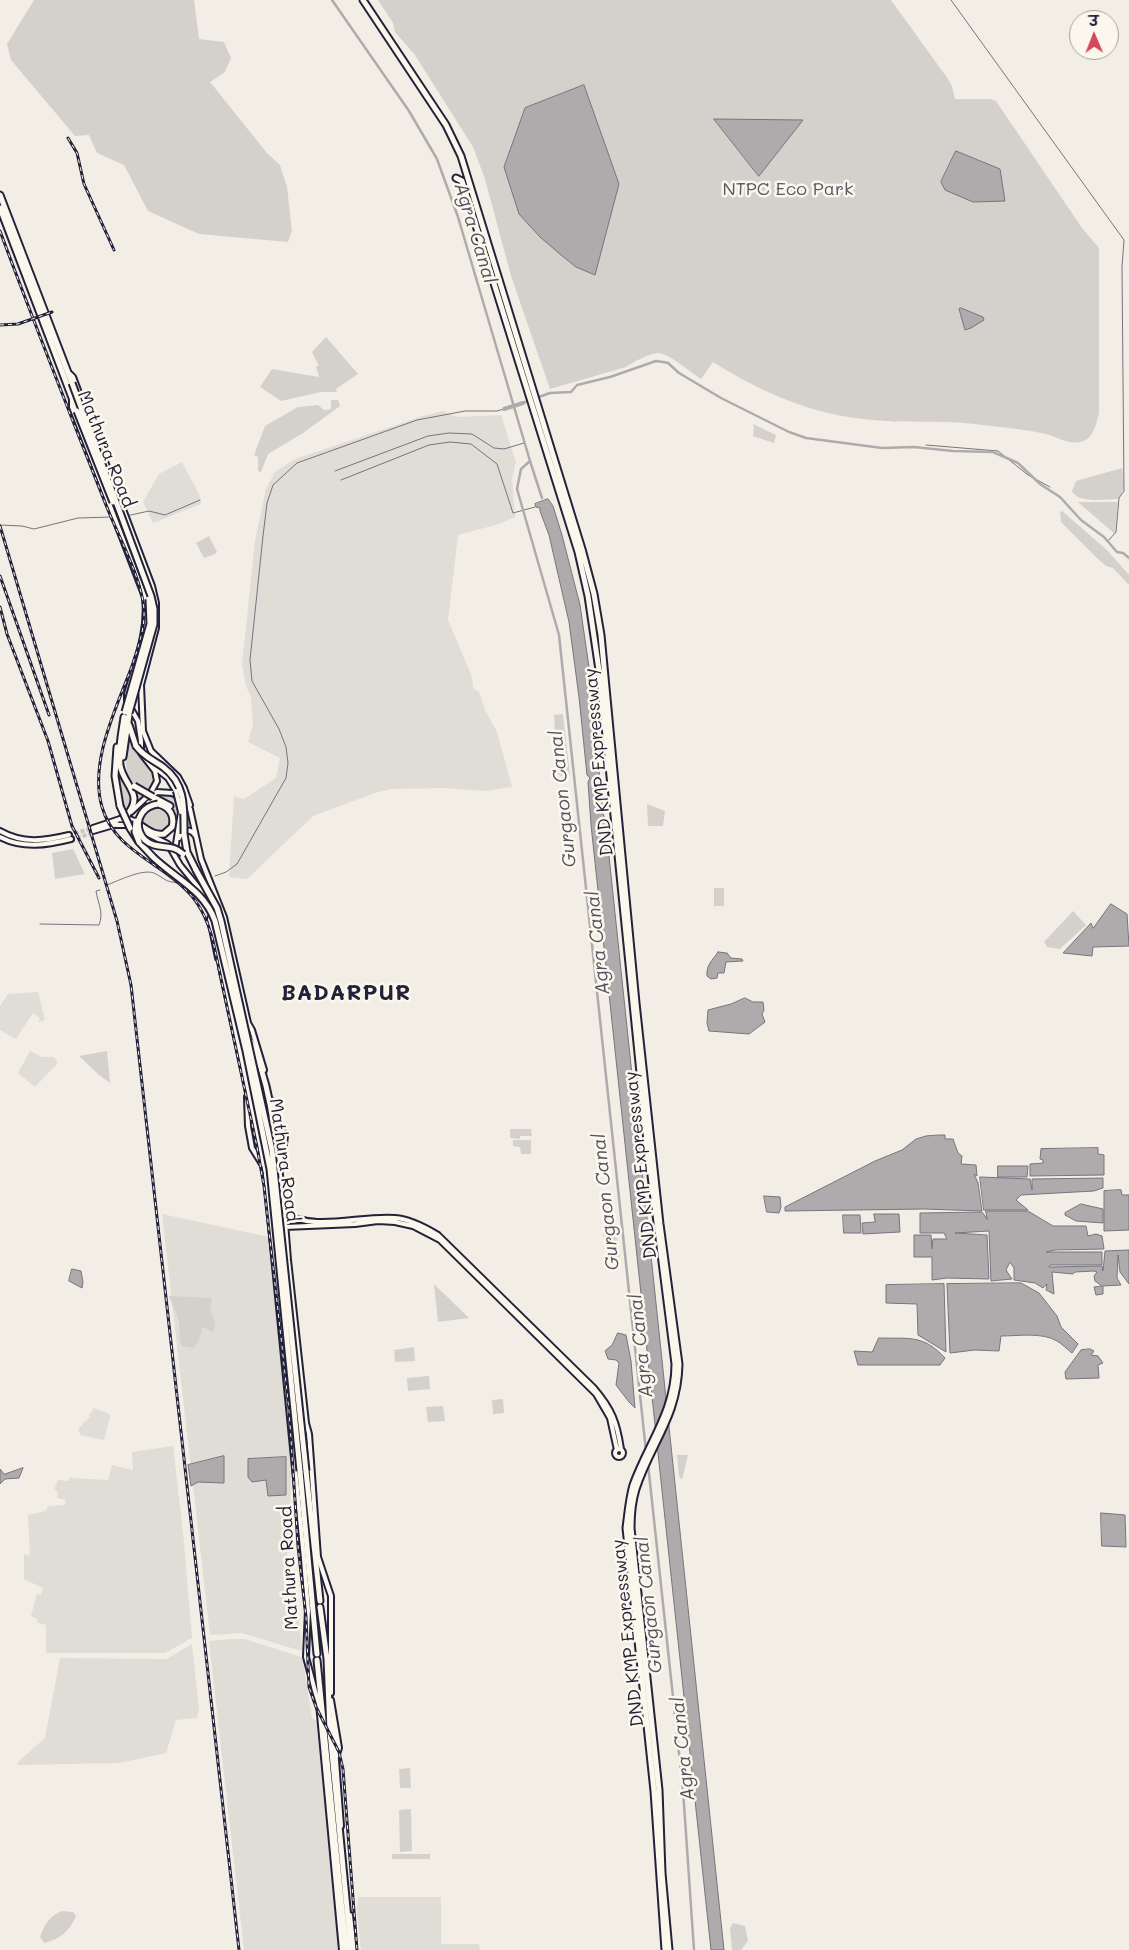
<!DOCTYPE html>
<meta charset="utf-8">
<style>
body{margin:0}
#map{position:relative;width:1129px;height:1950px;overflow:hidden;background:#f2eee5;font-family:Mali,"Playpen Sans Deva",sans-serif}
canvas{display:block}
.north{position:absolute;left:1069px;top:10px;width:50px;height:50px;box-sizing:border-box;background:#fbf7ec;border:1px solid #a4a2a5;border-radius:50%;rotate:359deg;font-size:14px;font-weight:700;line-height:20px;text-align:center;color:#22223b}
.north::after{content:'';display:block;margin:auto;width:18px;height:22px;background:#d1495b;clip-path:polygon(50% 0,100% 100%,50% 72%,0 100%)}
</style>
<div id="map">
<canvas width="1129" height="1950"></canvas>
<div class="north">उ</div>
</div>
<script>
const c = document.querySelector('canvas').getContext('2d');
c.lineJoin = 'round';
function fill(path, color) { c.fillStyle = color; c.fill(path, 'evenodd'); }
function trace(path, color, width, dash) { c.strokeStyle = color; c.lineWidth = width; c.lineCap = dash ? 'butt' : 'round'; c.setLineDash(dash || []); c.stroke(path); }
function drawText(font, color, halo, rows, align = 'center') {
  c.font = font + ' Mali,sans-serif'; c.lineWidth = 5; c.setLineDash([]); c.textBaseline = 'middle'; c.strokeStyle = halo; c.fillStyle = color; for (const [text, x, y, turn = 0] of rows) {
    c.save(); c.translate(x, y); c.rotate((+turn || 0) * Math.PI / 180); c.textAlign = isNaN(turn) ? turn : align; if (halo) c.strokeText(text, 0, 0); c.fillText(text, 0, 0); c.restore();
  }
}
const built = new Path2D(`
 M 443,411 L 458,417 L 501,415 L 516,462 L 512,479 L 515,517 L 499,524 L 458,535 L 448,620 L 472,677 L 473,688 L 479,692 L 485,710 L 497,732 L 512,787 L 485,791 L 442,788 L 391,789 L 375,793 L 313,816 L 247,879 L 229,877 L 234,796 L 244,799 L 276,778 L 280,758 L 248,742 L 253,724 L 251,697 L 246,686 L 242,664 L 255,541 L 266,489 L 275,472 L 295,459 L 423,416 Z
 M 182,462 L 199,494 L 201,504 L 153,523 L 143,502 L 159,474 Z
 M 38,992 L 45,1020 L 38,1022 L 40,1018 L 33,1013 L 16,1039 L 0,1030 L 0,1006 L 8,994 Z
 M 30,1051 L 42,1057 L 54,1057 L 58,1063 L 35,1087 L 18,1073 Z
 M 162,1214 L 269,1237 L 292,1462 L 288,1550 L 284,1571 L 284,1593 L 297,1604 L 302,1649 L 298,1650 L 242,1633 L 210,1635 Z
 M 94,1408 L 109,1414 L 110,1417 L 104,1440 L 80,1435 L 80,1432 L 78,1431 L 80,1426 L 82,1426 L 83,1423 L 90,1417 L 89,1415 Z
 M 173,1446 L 183,1532 L 192,1638 L 165,1653 L 46,1653 L 46,1625 L 38,1623 L 37,1619 L 31,1616 L 37,1594 L 41,1595 L 43,1588 L 24,1579 L 24,1554 L 30,1556 L 28,1515 L 46,1511 L 48,1506 L 65,1505 L 66,1500 L 57,1498 L 58,1492 L 54,1490 L 58,1480 L 69,1481 L 69,1478 L 108,1480 L 112,1465 L 133,1470 L 132,1452 Z
 M 232,1639 L 245,1639 L 301,1657 L 303,1661 L 312,1718 L 318,1722 L 322,1738 L 340,1950 L 244,1950 L 209,1641 Z
 M 192,1644 L 199,1710 L 197,1718 L 176,1720 L 166,1753 L 119,1763 L 17,1765 L 20,1760 L 45,1738 L 60,1658 L 167,1659 Z
 M 358,1897 L 441,1897 L 441,1944 L 479,1944 L 480,1950 L 361,1950 L 357,1912 Z`);
const green = new Path2D(`
 M 34,0 L 194,0 L 199,39 L 224,42 L 231,58 L 225,72 L 210,82 L 267,153 L 280,165 L 287,187 L 292,231 L 288,242 L 199,234 L 148,211 L 124,165 L 97,153 L 89,135 L 75,136 L 11,60 L 7,44 Z
 M 378,0 L 891,0 L 948,79 L 952,86 L 955,99 L 991,99 L 996,101 L 1082,228 L 1099,248 L 1099,413 C 1096,423 1094,438 1083,441 C 1070,446 1058,437 1046,434 C 1028,430 1009,428 990,426 C 950,419 911,424 872,420 C 812,415 763,393 713,362 L 701,379 C 692,373 669,354 659,353 C 651,353 633,362 626,367 L 550,389 L 511,276 L 485,179 L 473,147 L 415,55 L 395,32 L 393,23 Z
 M 326,337 L 358,374 L 336,389 L 337,392 L 321,392 L 281,401 L 260,387 L 272,369 L 319,377 L 316,366 L 319,366 L 312,352 Z
 M 331,400 L 338,400 L 340,406 L 303,433 L 268,454 L 261,472 L 258,471 L 258,457 L 254,455 L 265,426 L 298,407 L 318,405 L 324,410 L 331,409 Z
 M 753,424 L 776,435 L 774,443 L 753,436 L 754,428 Z
 M 1122,468 C 1124,479 1126,490 1118,499 C 1105,499 1078,504 1072,491 L 1076,481 Z
 M 1078,502 L 1118,502 L 1115,534 L 1079,503 Z
 M 1062,511 L 1107,550 L 1129,575 L 1129,585 L 1113,568 L 1106,566 L 1099,560 L 1061,522 L 1060,512 Z
 M 209,536 L 217,552 L 215,554 L 204,558 L 196,543 Z
 M 563,714 L 570,776 L 563,777 L 558,774 L 557,766 L 554,715 Z
 M 128,737 L 141,759 L 151,769 L 155,780 L 151,790 L 137,802 L 133,788 L 135,785 C 123,772 125,753 128,737 Z
 M 117,766 C 125,781 140,798 125,812 L 119,790 Z
 M 169,793 C 189,804 189,810 193,831 L 183,829 L 180,831 L 182,812 L 179,812 L 178,819 C 176,805 165,801 153,795 Z
 M 647,804 L 665,811 L 663,826 L 648,826 Z
 M 157,805 L 168,810 L 172,823 L 167,831 L 156,833 L 141,823 C 143,812 147,809 157,805 Z
 M 73,849 L 85,874 L 55,879 L 52,853 Z
 M 714,888 L 724,888 L 724,906 L 714,906 Z
 M 1073,911 L 1086,925 L 1060,949 L 1047,947 L 1044,942 Z
 M 107,1051 L 110,1083 L 99,1075 L 79,1056 Z
 M 510,1129 L 531,1129 L 532,1136 L 520,1136 L 520,1139 L 510,1138 Z
 M 513,1140 L 531,1140 L 531,1154 L 521,1154 L 520,1147 L 513,1146 Z
 M 604,1221 L 615,1222 L 620,1257 L 613,1258 L 606,1252 L 603,1232 Z
 M 434,1284 L 469,1318 L 438,1322 Z
 M 169,1296 L 212,1298 C 211,1302 210,1307 211,1311 C 213,1320 218,1323 213,1332 L 203,1327 L 199,1340 L 194,1348 L 183,1346 L 180,1343 L 179,1321 Z
 M 414,1347 L 415,1361 L 395,1362 L 394,1350 Z
 M 429,1376 L 430,1389 L 408,1391 L 407,1378 Z
 M 503,1399 L 504,1413 L 493,1414 L 492,1400 Z
 M 443,1406 L 445,1421 L 428,1422 L 426,1407 Z
 M 677,1455 L 688,1455 L 682,1480 L 679,1476 Z
 M 410,1768 L 411,1788 L 400,1788 L 399,1769 Z
 M 411,1809 L 412,1851 L 400,1852 L 399,1810 Z
 M 392,1854 L 430,1854 L 430,1859 L 392,1859 Z
 M 62,1911 L 73,1912 L 76,1916 C 70,1931 59,1940 44,1943 L 40,1937 C 45,1924 49,1916 62,1911 Z
 M 733,1923 L 745,1926 L 748,1941 L 741,1950 L 732,1950 L 730,1928 Z`);
const water = new Path2D(`
 M 584,85 L 619,184 L 595,275 L 576,267 L 561,255 L 540,237 L 519,214 L 504,167 L 525,108 Z
 M 714,119 L 803,120 L 759,176 Z
 M 956,151 L 1000,169 L 1005,201 L 973,202 L 945,190 L 941,182 Z
 M 961,308 L 983,317 L 984,320 L 971,328 L 965,330 L 959,309 Z
 M 548,499 L 553,506 L 562,535 L 580,605 L 591,681 L 603,814 L 605,818 L 724,1950 L 711,1950 L 591,825 L 588,782 L 590,778 L 587,775 L 579,697 L 569,622 L 549,535 L 540,511 L 540,508 L 536,507 L 535,504 Z
 M 1111,904 L 1127,914 L 1129,946 L 1093,947 L 1092,956 L 1063,953 L 1091,923 L 1093,928 Z
 M 718,952 L 727,953 L 731,958 L 742,959 L 743,961 L 726,962 L 724,973 L 718,973 L 717,978 L 711,979 L 707,976 C 706,965 712,961 718,952 Z
 M 745,998 L 753,1002 L 763,1002 L 764,1010 L 762,1014 L 765,1022 L 749,1034 L 709,1031 L 707,1023 L 708,1010 L 731,1004 Z
 M 939,1135 L 945,1135 L 945,1139 L 953,1139 L 958,1153 L 962,1156 L 961,1164 L 976,1165 L 977,1176 L 974,1174 L 978,1183 L 982,1211 L 924,1209 L 785,1211 L 785,1207 L 875,1161 L 902,1150 L 916,1139 L 926,1136 Z
 M 1098,1148 L 1098,1154 L 1104,1155 L 1104,1175 L 1030,1176 L 1030,1164 L 1043,1163 L 1043,1160 L 1040,1159 L 1041,1149 Z
 M 998,1166 L 1028,1166 L 1027,1177 L 998,1177 Z
 M 980,1177 L 1030,1179 L 1032,1190 L 1032,1179 L 1103,1178 L 1103,1188 L 1094,1191 L 1021,1195 L 1016,1200 L 1028,1210 L 984,1210 Z
 M 1121,1190 L 1122,1195 L 1129,1195 L 1129,1230 L 1104,1231 L 1104,1191 Z
 M 764,1196 L 780,1197 L 781,1207 L 779,1213 L 767,1212 Z
 M 1081,1204 L 1103,1209 L 1103,1223 L 1076,1221 L 1065,1215 L 1065,1213 Z
 M 986,1211 L 1028,1211 L 1053,1226 L 1086,1226 L 1088,1236 L 1096,1234 L 1102,1236 L 1104,1249 L 1055,1250 L 1046,1252 L 1102,1252 L 1102,1265 L 1050,1265 L 1049,1267 L 1102,1266 L 1103,1271 L 1105,1251 L 1129,1250 L 1129,1284 L 1120,1272 L 1118,1255 L 1117,1278 L 1121,1285 L 1103,1286 L 1103,1294 L 1096,1295 L 1094,1287 L 1102,1286 L 1095,1281 L 1094,1276 L 1097,1272 L 1094,1271 L 1075,1272 L 1073,1274 L 1052,1272 L 1054,1294 L 1046,1290 L 1047,1284 L 1043,1288 L 1035,1283 L 1014,1280 L 1014,1268 L 1010,1262 L 1006,1270 L 1012,1279 L 991,1281 L 989,1231 L 955,1233 L 987,1235 L 989,1279 L 947,1278 L 932,1280 L 932,1257 L 914,1257 L 914,1235 L 931,1235 L 932,1249 L 933,1239 L 947,1239 L 944,1233 L 920,1233 L 920,1213 L 982,1212 L 987,1219 Z
 M 874,1214 L 899,1214 L 900,1232 L 863,1234 L 862,1223 L 875,1222 Z
 M 843,1215 L 860,1215 L 861,1233 L 844,1233 Z
 M 72,1269 L 81,1271 L 83,1282 L 82,1288 L 69,1281 Z
 M 1021,1283 L 1039,1293 L 1057,1316 L 1061,1327 L 1078,1344 L 1072,1353 C 1067,1349 1062,1344 1057,1341 C 1042,1332 1018,1336 1001,1336 L 999,1351 L 975,1350 L 950,1353 L 947,1284 Z
 M 944,1284 L 946,1352 L 918,1335 L 917,1304 L 886,1303 L 886,1285 Z
 M 618,1333 L 626,1335 L 631,1361 L 635,1408 L 629,1402 L 616,1385 L 619,1363 L 616,1360 L 608,1359 L 605,1351 L 612,1345 Z
 M 879,1338 C 909,1339 923,1334 945,1358 L 940,1365 L 858,1365 L 854,1351 L 872,1352 Z
 M 1090,1349 L 1094,1351 L 1091,1355 L 1098,1356 L 1103,1363 L 1098,1365 L 1099,1378 L 1066,1379 L 1065,1372 L 1081,1350 Z
 M 224,1456 L 224,1483 L 198,1482 L 191,1486 L 188,1465 Z
 M 286,1457 L 286,1495 L 268,1496 L 266,1480 L 252,1482 L 248,1477 L 248,1459 Z
 M 23,1468 L 19,1478 L 5,1479 L 0,1484 L 0,1469 L 4,1474 Z
 M 1101,1513 L 1125,1515 L 1126,1547 L 1102,1546 Z`);
const stream = new Path2D(`
 M 951,0 L 1124,240 L 1122,267 L 1124,491 L 1119,498 L 1116,532 L 1108,541
 M 926,445 L 998,451 L 1028,475 L 1050,487
 M 335,471 L 428,436 L 449,433 L 472,434 L 494,448 L 504,449 L 524,443
 M 341,480 L 429,445 L 450,442 L 471,444 L 497,464 L 513,513 L 535,507
 M 126,516 L 149,511 L 165,515 L 200,500
 M 0,525 L 22,526 L 34,529 L 78,518 L 112,517
 M 215,876 L 226,872 L 237,864 L 286,778 L 288,763 L 286,747 L 279,729 L 252,681 L 250,660 L 263,536 L 267,503 L 273,485 L 297,463 L 417,420 L 465,411 L 497,411 L 504,409
 M 107,885 C 118,881 145,867 156,874 C 168,881 166,882 181,883
 M 40,924 L 99,925 C 104,912 98,904 96,891 L 100,890`);
const canal = new Path2D(`
 M 332,0 L 409,111 L 437,159 L 458,217 L 530,461 L 542,498
 M 536,398 L 550,393 L 571,392 L 577,385 L 610,377 L 656,361 L 663,362 L 668,363 L 679,373 L 721,398 L 789,432 L 806,438 L 882,448 L 914,447 L 953,451 L 993,452 L 1018,463 L 1040,484 L 1060,497 L 1081,520 L 1104,537 L 1117,552 L 1123,553 L 1129,558
 M 523,403 L 531,400
 M 530,461 L 521,469 L 517,489 L 559,635 L 646,1451
 M 648,1464 L 683,1790 L 694,1950`);
const river = new Path2D(`
 M 504,409 L 523,403`);
const majorTunnel = new Path2D(`
 M 69,835 L 93,828
 M 71,839 L 94,833`);
const major = new Path2D(`
 M 70,374 L 73,377 L 152,586 L 156,603 L 156,628 L 141,685 L 143,731 L 151,751 L 178,777 L 184,788 L 190,805
 M 72,400 L 72,407 L 145,597 C 149,631 136,662 127,694 L 127,701
 M 130,707 L 138,721 L 141,741 L 141,753 L 155,771 L 157,781 L 150,794 L 131,812
 M 153,766 L 168,778 L 176,791
 M 148,797 L 157,792 L 172,793 L 183,799 L 190,809 L 201,859 L 224,917 L 248,1023 L 252,1030 L 264,1070
 M 116,825 L 129,825
 M 93,828 L 123,818
 M 140,830 L 168,844 L 180,865 L 212,904 L 214,910 L 210,919 L 218,958
 M 0,831 C 23,844 44,841 69,835
 M 93,831 L 117,824
 M 0,837 C 23,849 47,845 71,839
 M 179,838 C 182,829 190,828 195,835
 M 175,850 L 181,812
 M 247,1097 L 248,1126 L 252,1148 L 262,1164
 M 272,1101 L 275,1115 L 285,1136 L 281,1168
 M 266,1175 L 304,1559 L 308,1610 L 306,1657 L 315,1691 L 319,1704 L 322,1708
 M 283,1197 L 288,1260 L 306,1423 L 309,1434 L 318,1557 L 331,1596 L 331,1693
 M 284,1213 C 315,1232 360,1215 395,1218 C 410,1219 425,1227 438,1235 L 594,1388 C 612,1409 617,1422 621,1449
 M 285,1227 L 355,1224 L 378,1221 L 395,1222 L 413,1226 L 440,1240 L 596,1394 L 610,1418 L 617,1450
 M615 1453a4 4 0 1 1 8 0a4 4 0 1 1-8 0Z
 M 331,1700 L 339,1748 L 336,1757
 M 319,1704 L 342,1950
 M 331,1719 L 334,1734 L 341,1826
 M 350,1915 L 354,1950`);
const highway = new Path2D(`
 M 363,0 L 446,125 L 461,156 L 582,549 L 594,594 L 601,635 L 636,1003 L 660,1224 L 679,1364 C 678,1417 651,1443 636,1489 C 632,1502 631,1515 631,1528 L 659,1790 L 662,1873 L 669,1950
 M 456,178 L 462,181 L 578,552 L 588,596 L 600,677 L 648,1152 L 675,1364 C 675,1412 648,1443 633,1485 C 629,1499 628,1513 626,1528 L 654,1791 L 665,1950
 M 0,195 L 72,383
 M 0,208 L 77,411
 M 124,717 C 122,732 118,749 120,765 C 123,785 145,794 127,815
 M 129,725 L 136,746
 M 117,747 L 115,776 L 120,806
 M 123,757 L 129,715
 M 153,797 L 170,806
 M 149,803 L 160,801
 M 121,819 C 139,817 147,837 164,834 L 172,827 C 175,816 170,807 158,804
 M 130,828 L 139,842 L 153,857
 M 184,834 L 187,852 L 196,870
 M 219,943 L 222,969 L 267,1176
 M 248,1036 C 273,1086 276,1144 282,1199
 M 300,1471 L 317,1654
 M 306,1471 L 320,1601
 M 320,1607 L 327,1659 L 330,1732 L 351,1950
 M 317,1660 L 346,1950`);
const rail = new Path2D(`
 M 68,138 L 77,153 L 84,184 L 114,250
 M 0,231 C 34,323 70,414 106,505 C 118,536 141,576 144,609 C 145,629 138,648 132,666 C 116,709 89,762 102,807 C 114,849 157,861 185,889 C 200,903 208,921 213,941 L 257,1147 L 264,1186 L 289,1409 L 298,1546 L 306,1617 L 309,1687 L 316,1707 L 339,1752 L 343,1769 L 357,1950
 M 0,325 L 18,324 L 52,312
 M 0,526 L 117,921 L 131,985 L 239,1950
 M 0,576 L 49,715
 M 0,607 L 7,634 L 48,741 L 72,826 L 99,878`);
const majorBridge = new Path2D(`
 M 176,791 L 181,812`);
const highwayBridge = new Path2D(`
 M 72,383 L 151,596 L 154,609 L 154,624 L 129,713
 M 77,411 L 113,502
 M 125,712 L 150,624 L 149,599
 M 136,746 C 143,756 153,760 163,767 C 186,784 184,808 184,834
 M 134,786 L 153,797
 M 158,804 C 151,805 146,807 142,813 C 134,825 140,841 154,845 C 165,848 174,845 183,854
 M 120,806 L 130,828
 M 136,821 L 135,832 L 139,842
 M 153,857 C 176,879 204,890 215,921 L 246,1051 L 270,1169 L 300,1471
 M 196,870 L 217,908 L 221,921 L 272,1150 L 306,1471`);
const parkNames = [
 ["NTPC Eco Park",788,189]
];
const streetNames = [
 ["Mathura Road",106,449,68],
 ["DND KMP Expressway",599,762,-95],
 ["Mathura Road",284,1160,82],
 ["DND KMP Expressway",641,1165,-96],
 ["Mathura Road",289,1568,-93],
 ["DND KMP Expressway",628,1633,-96]
];
const waterNames = [
 ["Agra Canal",475,233,73],
 ["Gurgaon Canal",563,799,-96],
 ["Agra Canal",598,943,-96],
 ["Gurgaon Canal",606,1202,-96],
 ["Agra Canal",641,1346,-96],
 ["Gurgaon Canal",649,1605,-96],
 ["Agra Canal",683,1749,-96]
];
const districtNames = [
 ["BADARPUR",346,993]
];
fill(built, '#e0dcd6');
fill(green, '#d4d1cc');
fill(water, '#aeabad');
trace(water, '#76747f', 1);
trace(stream, '#76747f', 1);
trace(canal, '#aeabad', 2.5);
trace(river, '#aeabad', 4);
trace(majorTunnel, '#c8c5c3', 4, [4, 2]);
trace(major, '#22223b', 8);
trace(highway, '#22223b', 9);
trace(major, '#fbf7ec', 4);
trace(highway, '#fbf7ec', 5);
trace(rail, '#22223b', 3);
trace(rail, '#fbf7ec', 1, [4]);
trace(majorBridge, '#22223b', 8, []);
trace(highwayBridge, '#22223b', 9, []);
trace(majorBridge, '#fbf7ec', 4);
trace(highwayBridge, '#fbf7ec', 5);
drawText('18px', '#575766', '#fbf7ec', parkNames);
drawText('18px', '#22223b', '#fbf7ec', streetNames);
drawText('italic 19px', '#535263', '#fbf7ec', waterNames);
c.letterSpacing = '1px';
drawText('bold 22px', '#22223b', '#fbf7ec', districtNames);
c.letterSpacing = '0px';
</script>
